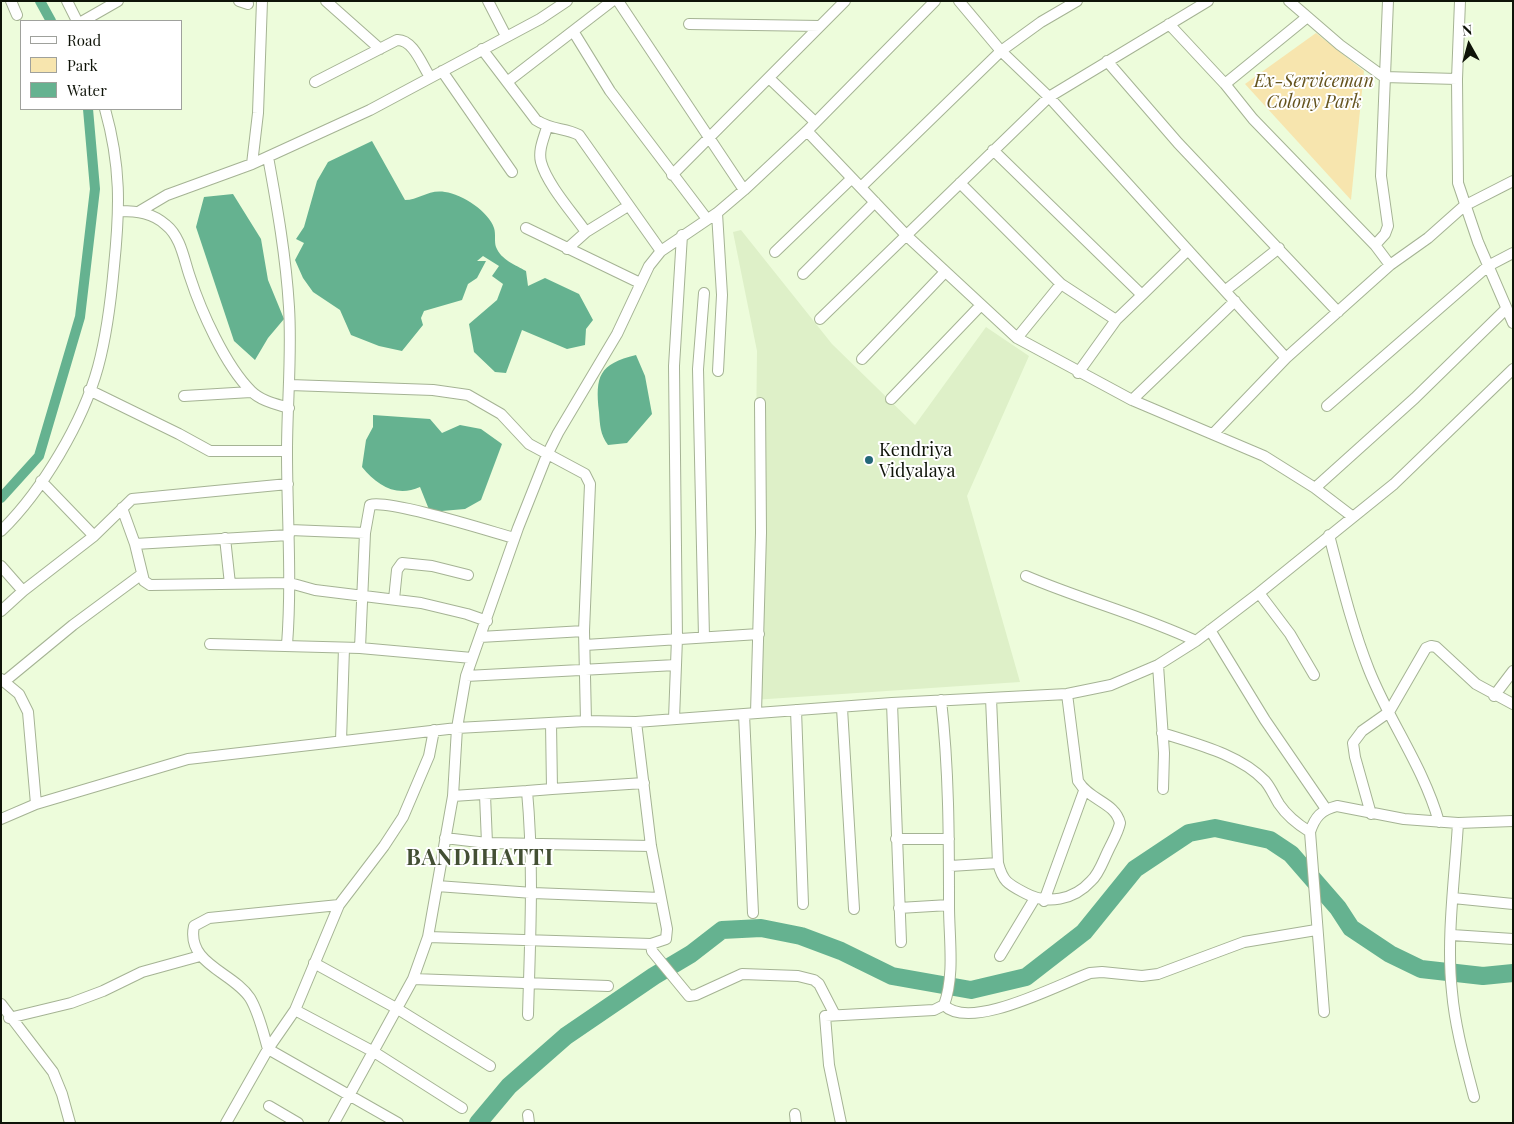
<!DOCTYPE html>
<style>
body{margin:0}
#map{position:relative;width:1514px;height:1124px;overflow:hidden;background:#edfcdb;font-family:"Playfair Display",serif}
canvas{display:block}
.frame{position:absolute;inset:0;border:2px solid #0e1308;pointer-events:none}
.legend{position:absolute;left:20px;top:20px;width:162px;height:90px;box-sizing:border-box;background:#fff;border:1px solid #9fa19c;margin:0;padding:6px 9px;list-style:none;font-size:15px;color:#0e1308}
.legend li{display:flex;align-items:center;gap:10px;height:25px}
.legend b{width:25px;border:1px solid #9fa19c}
.north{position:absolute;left:1444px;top:20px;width:50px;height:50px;-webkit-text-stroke:4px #fff;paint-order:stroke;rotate:353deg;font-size:14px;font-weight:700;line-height:20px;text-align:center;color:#0e1308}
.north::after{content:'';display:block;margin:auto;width:18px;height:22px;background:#0e1308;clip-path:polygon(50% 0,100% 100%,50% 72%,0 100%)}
</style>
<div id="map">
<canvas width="1514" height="1124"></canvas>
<div class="frame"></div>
<ul class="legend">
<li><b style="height:6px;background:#fff"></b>Road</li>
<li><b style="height:14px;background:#f7e5ae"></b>Park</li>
<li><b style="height:14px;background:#65b290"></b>Water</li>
</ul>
<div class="north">N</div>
</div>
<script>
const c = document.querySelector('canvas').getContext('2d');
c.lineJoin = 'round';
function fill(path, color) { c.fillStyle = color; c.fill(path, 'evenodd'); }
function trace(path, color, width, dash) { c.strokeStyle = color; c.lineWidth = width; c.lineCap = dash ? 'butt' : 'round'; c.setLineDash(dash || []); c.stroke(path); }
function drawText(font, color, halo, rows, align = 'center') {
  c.font = font + ' "Playfair Display",serif'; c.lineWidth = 4; c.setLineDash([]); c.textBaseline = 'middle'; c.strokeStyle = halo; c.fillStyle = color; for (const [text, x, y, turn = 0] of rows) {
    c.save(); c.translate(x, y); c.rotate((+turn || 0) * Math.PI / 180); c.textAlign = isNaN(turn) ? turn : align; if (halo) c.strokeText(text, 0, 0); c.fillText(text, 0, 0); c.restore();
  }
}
const built = new Path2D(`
 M 741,230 L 832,344 L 915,425 L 986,327 L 1029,356 L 967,496 L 1020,682 L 753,700 L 757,351 L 733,232 Z`);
const green = new Path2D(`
 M 1316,33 L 1364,71 L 1351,200 L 1245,84 Z`);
const water = new Path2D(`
 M 372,141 L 405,200 C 419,200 429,189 445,192 C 462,194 489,212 494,228 C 496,234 494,242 496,247 C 501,260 516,265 526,271 L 528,286 L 545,278 L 579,294 L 593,320 L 586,329 L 585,345 L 567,349 L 522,330 L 506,373 L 495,372 L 474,352 L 469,324 L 497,300 L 503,284 L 492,276 L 499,266 L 483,256 L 477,261 L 486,261 L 477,278 L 468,284 L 462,300 L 424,311 L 421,318 L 423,325 L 402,351 L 379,346 L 351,335 L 340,310 L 313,292 L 303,278 L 295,260 L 304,243 L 296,239 L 304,227 L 317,181 L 328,162 Z
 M 233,194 L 261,239 L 268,280 L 284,319 L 268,338 L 255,360 L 234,341 L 196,227 L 204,197 Z
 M 636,355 L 645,376 L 652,414 L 627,443 L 608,445 C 600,434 600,425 599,412 C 595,376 599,364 636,355 Z
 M 373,415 L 430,419 L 442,433 L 460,425 L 481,429 L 502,444 L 481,500 L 465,509 L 430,512 L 420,487 C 396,498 377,485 362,467 L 366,440 L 373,427 Z`);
const canal = new Path2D(`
 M 40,1 L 51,21
 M 1,498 L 39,456 L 80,317 L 95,189 L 88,109`);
const river = new Path2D(`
 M 478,1123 L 509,1086 L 566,1036 L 654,976 L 691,954 L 722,930 L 761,928 L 801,936 L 841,951 L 892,976 L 971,990 L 1026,977 L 1084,932 L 1135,869 L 1189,833 L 1215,828 L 1270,840 L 1291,854 L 1338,908 L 1351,928 L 1390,954 L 1421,969 L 1483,976 L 1513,973`);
const minor = new Path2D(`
 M 11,1 L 17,15
 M 67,1 L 77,21
 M 239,1 L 248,4
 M 326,1 L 380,49
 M 488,1 L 506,36
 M 618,1 L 744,190
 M 959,1 L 1001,51 L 1049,97 L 1286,358
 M 1289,1 L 1340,45 L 1384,77 L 1457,79
 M 1460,1 L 1457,79 L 1458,183 L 1478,242 L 1513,323
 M 83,21 L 118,1
 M 689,24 L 820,26
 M 1169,24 L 1225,84 L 1253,119 L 1375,245 L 1390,265
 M 573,31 L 610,91 L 707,219
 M 482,49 L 536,120 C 553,131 564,127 579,135 L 661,251
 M 1107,61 L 1178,143 L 1338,312
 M 442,71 L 512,172
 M 769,78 L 815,122
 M 315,82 L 397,40 C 413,39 422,65 430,77
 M 507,82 L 612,1
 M 1225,84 L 1306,18
 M 547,127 C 544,138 538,150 541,162 C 547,184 572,212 586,232
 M 807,131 L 907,236 L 1017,338 L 1132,400 L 1264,456 L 1315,488 L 1353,517
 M 993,150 L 1142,295 L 1188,250
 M 268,157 C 277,206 286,257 289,307 C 292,356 287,403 287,452 C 287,516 292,580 287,645
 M 252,164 L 258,113 L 262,1
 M 672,175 L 845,1
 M 960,183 L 1061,284 L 1116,320
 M 861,187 L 1001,51 L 1041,22 L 1077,1
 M 120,211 C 137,211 153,213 166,225 C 181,237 184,260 190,277 C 201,311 225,365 251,391 C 261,401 276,404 289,408
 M 140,211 L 167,195 L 252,164 L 370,110 L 540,19 L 567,1
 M 717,213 L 722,295 L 718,371
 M 526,228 L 640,283
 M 1375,245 L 1385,234 L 1388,226 L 1381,176 L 1388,1
 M 567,249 L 586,232 L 628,206
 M 775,252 L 851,179
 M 803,274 L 875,202
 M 1226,290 L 1279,248
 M 704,293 L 698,369 L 704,637
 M 820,319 L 1049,97 L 1208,1
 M 1017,338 L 1061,284
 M 862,359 L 945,272
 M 1078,373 L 1116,320 L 1142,295
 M 290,385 L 433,390 L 468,395 L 501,414 L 529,444 L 585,474 L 590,484 L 584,631 L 586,721
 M 89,390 L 179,434 L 210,451 L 287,451
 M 184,396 L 251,392
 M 891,399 L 981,305
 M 1132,400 L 1235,301
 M 1327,406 L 1488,266 L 1513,253
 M 1213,434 L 1286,358 L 1390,265 L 1428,238 L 1464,206 L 1513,181
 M 41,481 L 94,536
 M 1315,488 L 1415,398 L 1506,309
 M 122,508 L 135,544 L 144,581 L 150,585 L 290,583 L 315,590 L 421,603 L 467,614 L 487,621
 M 290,530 L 365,533
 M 1,531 C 42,491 83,422 98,367 C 107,334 111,300 114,266 C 120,208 121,166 105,109
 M 1329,535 C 1341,581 1352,627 1369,670 C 1390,723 1423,766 1439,822
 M 225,538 L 230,584
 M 135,544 L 289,535
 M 1,566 L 23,591
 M 1026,576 C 1082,600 1141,615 1196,641
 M 1259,593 L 1290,634 L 1314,675
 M 394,599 L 397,570 L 402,563 L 432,566 L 468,575
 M 1,611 L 23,591 L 94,536 L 132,499 L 288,484
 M 1210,630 L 1265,720 L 1326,809
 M 480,637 L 584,631
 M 210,644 L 360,648 L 472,658
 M 585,645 L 759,634
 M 360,648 L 365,533 L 370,505 C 389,499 489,531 514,538
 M 1158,665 L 1164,753 L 1163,789
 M 466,676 L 676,665
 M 1,679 L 19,694 L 28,712 L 36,804
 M 5,681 L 73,625 L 142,574
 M 1494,696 L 1513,671
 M 991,698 L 998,863 C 1003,882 1008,884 1025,893 C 1047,905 1074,900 1091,881 C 1099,874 1103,861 1108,851 C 1112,842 1118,833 1120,823 C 1115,802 1090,801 1078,781 L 1067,694
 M 892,703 L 901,942
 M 842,708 L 854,909
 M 796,710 L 803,904
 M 756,713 L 761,533 L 760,403
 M 744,714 L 753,913
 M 674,719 L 677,638 L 674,366 L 682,235
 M 1162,733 C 1196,744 1239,754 1265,781 C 1271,788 1274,796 1279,804 C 1287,816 1297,824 1310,832
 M 341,741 L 344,648
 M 552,789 L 644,783
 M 485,795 L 487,843
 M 453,796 L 527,791
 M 1371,814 L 1355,757 L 1353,743 L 1362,731 L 1389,712 L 1426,648 L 1431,646 L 1436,647 L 1476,684 L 1513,704
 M 1,819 L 36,804 L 188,759 L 457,728 L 586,721 L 636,722 L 892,703 L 1067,694 L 1111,685 L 1158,665 L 1196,641 L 1259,593 L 1394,484 L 1513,369
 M 1458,823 C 1455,876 1446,939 1452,992 C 1455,1027 1465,1062 1474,1097
 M 445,838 L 487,843 L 651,846
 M 896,839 L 949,839
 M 950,866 L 998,863
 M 437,886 L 533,893 L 661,898
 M 1453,898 L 1513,904
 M 1044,901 L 1084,791
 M 339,905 L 209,918 L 194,926 C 186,964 233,972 250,998 C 259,1013 263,1032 268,1049 L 398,1123
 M 899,908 L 949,905
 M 1452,935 L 1513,939
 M 428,937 L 651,944 L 666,939 L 667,929 L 651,846 L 636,722
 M 651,944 L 652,951 L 689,996 L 696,995 L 742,974 L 798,976 L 814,980 L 819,984 L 835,1015
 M 1000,956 L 1035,898
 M 314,963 L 396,1008 L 490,1066
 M 413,979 L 608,986
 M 1,1004 L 53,1072 L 62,1094 L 70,1123
 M 944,1005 C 970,1032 1059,984 1090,973 L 1102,972 L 1142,976 L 1158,974 L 1244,942 L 1316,930
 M 295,1010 L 374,1052 L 462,1108
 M 1324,1012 L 1310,832 C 1315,817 1321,810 1337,806 L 1404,819 L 1458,823 L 1513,821
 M 528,1015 C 530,940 534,866 527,791 L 552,789 L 551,723
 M 9,1018 L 71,1003 L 103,991 L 142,972 L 200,956
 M 269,1106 L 298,1123
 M 795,1114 L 796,1123
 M 528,1115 L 529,1123
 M 226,1123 L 268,1049 L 295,1010 L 339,905 L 384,846 L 403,817 L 429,756 L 434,730
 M 334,1123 L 413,979 L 428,937 L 453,796 L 457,728 L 466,676 L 518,528 L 547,455 L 558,433 L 617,334 L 649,266 L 661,251 L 717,213 L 744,190 L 807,131 L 935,1
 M 841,1123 L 829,1065 L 825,1016 L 934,1010 L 944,1005 C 955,975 949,938 949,906 C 949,838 949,769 941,700`);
const markers = [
 [869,460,5,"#246879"]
];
const parkNames = [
 ["Ex-Serviceman",1314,81],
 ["Colony Park",1314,102]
];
const poiNames = [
 ["Kendriya",879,450],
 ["Vidyalaya",879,471]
];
const districtNames = [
 ["BANDIHATTI",480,858]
];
fill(built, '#def0c8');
fill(green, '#f7e5ae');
fill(water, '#65b290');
trace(canal, '#65b290', 10);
trace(river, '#65b290', 18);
trace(minor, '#a5b394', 12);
trace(minor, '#fff', 10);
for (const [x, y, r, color] of markers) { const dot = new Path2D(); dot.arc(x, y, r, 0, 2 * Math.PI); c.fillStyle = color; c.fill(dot); trace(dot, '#fff', 2); }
drawText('italic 18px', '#64531e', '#fff', parkNames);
drawText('18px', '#0e1308', '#fff', poiNames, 'left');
c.letterSpacing = '1px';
drawText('bold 22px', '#434f34', '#fff', districtNames);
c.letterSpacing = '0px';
</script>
